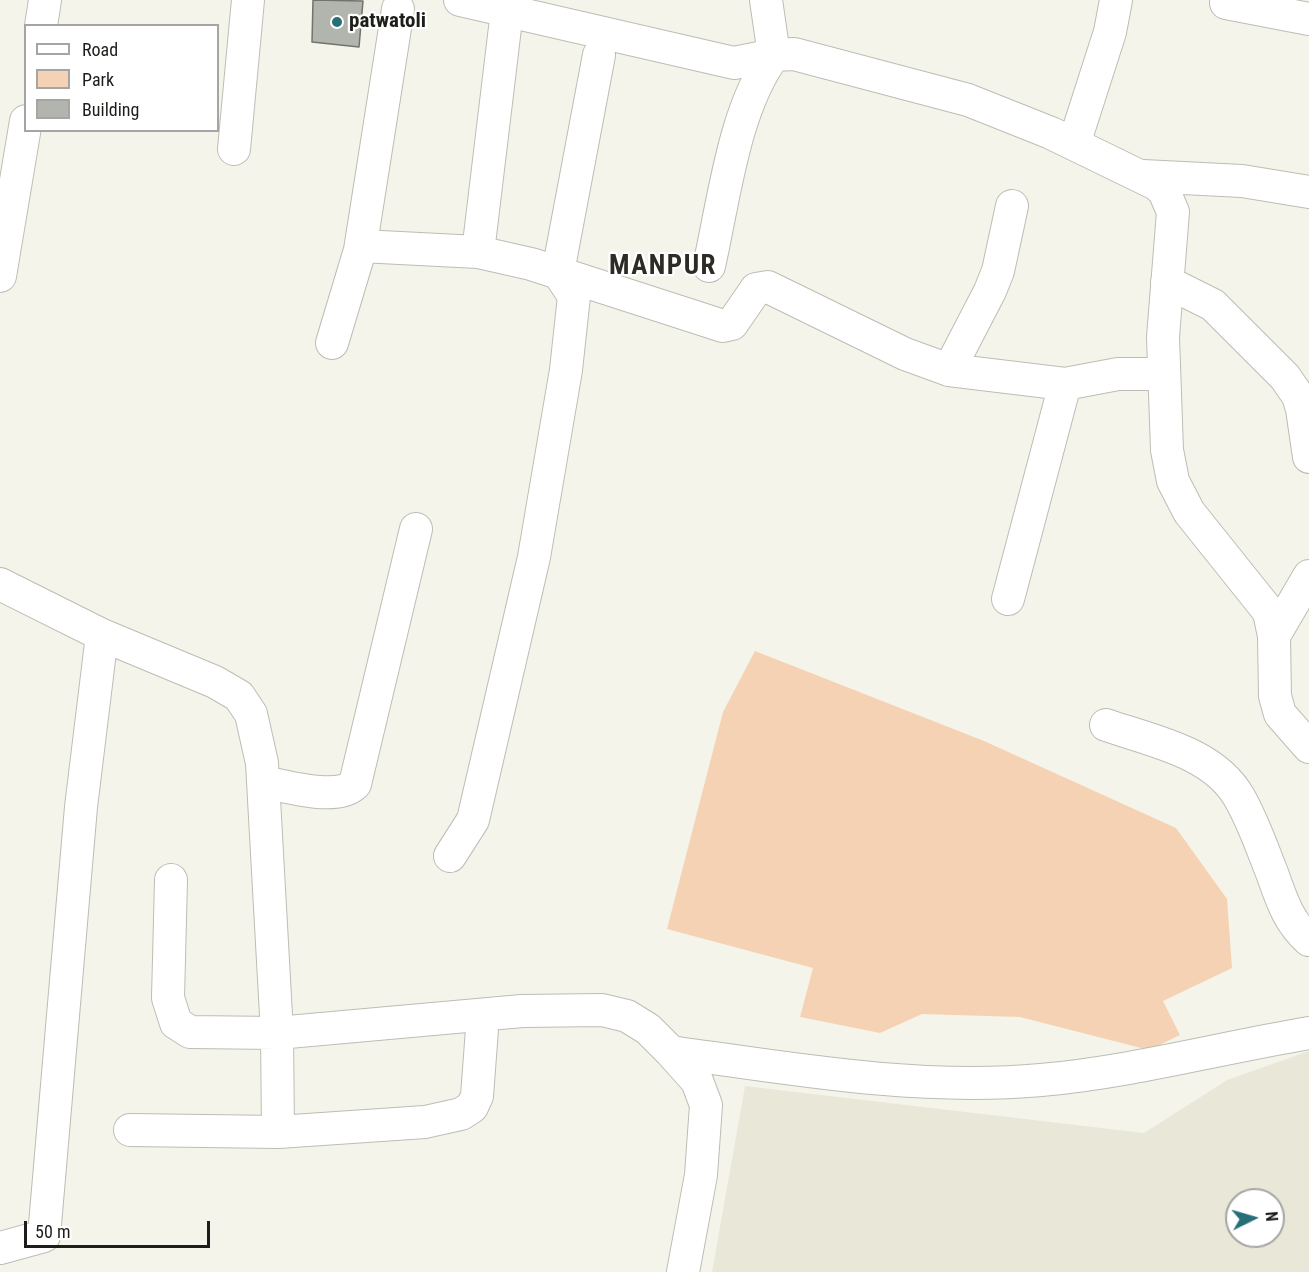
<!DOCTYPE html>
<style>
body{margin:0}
#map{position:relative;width:1309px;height:1272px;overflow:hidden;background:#f4f4eb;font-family:"Roboto Condensed",sans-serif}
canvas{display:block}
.legend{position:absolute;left:24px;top:24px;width:195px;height:108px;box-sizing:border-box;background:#fff;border:2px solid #a5a5a3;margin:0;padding:8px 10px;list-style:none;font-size:18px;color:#1d1d1a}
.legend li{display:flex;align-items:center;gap:12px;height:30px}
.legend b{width:30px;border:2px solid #a5a5a3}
.north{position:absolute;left:1225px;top:1188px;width:60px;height:60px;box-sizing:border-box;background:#fff;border:2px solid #a5a5a3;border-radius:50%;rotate:85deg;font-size:16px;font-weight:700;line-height:24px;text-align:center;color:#1d1d1a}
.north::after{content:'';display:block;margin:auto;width:21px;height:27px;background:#266f79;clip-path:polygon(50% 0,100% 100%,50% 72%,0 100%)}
.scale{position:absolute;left:24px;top:1221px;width:186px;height:27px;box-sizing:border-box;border:3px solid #1d1d1a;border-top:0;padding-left:8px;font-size:18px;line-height:21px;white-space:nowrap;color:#1d1d1a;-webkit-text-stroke:4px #fff;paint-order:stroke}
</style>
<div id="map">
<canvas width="1309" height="1272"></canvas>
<ul class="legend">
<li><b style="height:8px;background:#fff"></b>Road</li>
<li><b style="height:16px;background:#f5d2b3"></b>Park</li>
<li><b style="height:16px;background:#b2b5ad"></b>Building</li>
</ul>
<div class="north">N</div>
<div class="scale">50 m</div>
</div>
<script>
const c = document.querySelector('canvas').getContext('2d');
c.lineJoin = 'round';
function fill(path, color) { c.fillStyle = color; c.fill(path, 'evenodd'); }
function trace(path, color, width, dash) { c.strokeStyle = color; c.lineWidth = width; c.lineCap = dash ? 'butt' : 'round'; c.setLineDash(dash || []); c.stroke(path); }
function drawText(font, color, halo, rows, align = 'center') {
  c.font = font + ' "Roboto Condensed",sans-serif'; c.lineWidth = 4.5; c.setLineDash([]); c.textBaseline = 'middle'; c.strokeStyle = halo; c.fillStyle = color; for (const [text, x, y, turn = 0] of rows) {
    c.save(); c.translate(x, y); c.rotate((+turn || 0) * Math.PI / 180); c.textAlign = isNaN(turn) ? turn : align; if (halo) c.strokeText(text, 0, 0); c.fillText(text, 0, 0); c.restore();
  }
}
const built = new Path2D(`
 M 1309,1051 L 1309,1272 L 712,1272 L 745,1086 L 1144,1133 L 1227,1080 ZM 1237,1200 L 1273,1200 L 1273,1236 L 1237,1236 Z`);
const green = new Path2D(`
 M 755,651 L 984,741 L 1176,828 L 1227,899 L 1232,968 L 1163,1001 L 1180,1035 L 1149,1050 L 1020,1017 L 922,1014 L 880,1033 L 800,1017 L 813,968 L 667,929 L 723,712 Z`);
const building = new Path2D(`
 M 313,0 L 363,1 L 359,47 L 312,42 Z`);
const minor = new Path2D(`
 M 460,0 L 734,63 L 774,55 L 794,54 L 968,100 L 1051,133 L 1156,184 L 1164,191 L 1173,212 L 1163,337 L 1167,450 L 1173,481 L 1189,512 L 1269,612 L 1274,636 L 1275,696 L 1280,714 L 1309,747
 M 1226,3 L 1309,19
 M 41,26 L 45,0
 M 1074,144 L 1110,32 L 1116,0
 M 234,149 L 248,0
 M 1143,176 L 1242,181 L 1309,192
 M 361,246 L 478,252 L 531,264 L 723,326 L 732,324 L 756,289 L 768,287 L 905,354 L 949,370 L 1065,384 L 1118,374 L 1164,374
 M 478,252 L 507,11
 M 709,266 C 724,200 734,108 774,55 L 766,0
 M 0,276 L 26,121
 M 1167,282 L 1213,305 L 1285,377 L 1298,396 L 1302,409 L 1309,457
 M 332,343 L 360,250 L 398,9
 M 949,370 L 990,291 L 998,271 L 1012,206
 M 0,584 L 102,635 L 215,682 L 239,696 L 251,714 L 262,763 L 277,1033 L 278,1132
 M 1008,599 L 1065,384
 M 1274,636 L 1309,576
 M 1106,725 C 1152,741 1213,752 1239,797 C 1253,821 1262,848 1272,873 C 1281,898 1288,922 1309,940
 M 263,782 C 287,786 337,802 355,784 L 416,529
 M 450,856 L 473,820 L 534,557 L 566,370 L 574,296 L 558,272 L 599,55
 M 171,880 L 168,998 L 176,1023 L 190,1032 L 277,1033 L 522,1011 L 602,1010 L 627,1016 L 648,1029 L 671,1052 L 697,1081 L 706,1105 L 701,1175 L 683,1272
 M 671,1052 C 793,1069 918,1091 1041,1080 C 1131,1072 1220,1048 1309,1033
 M 130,1130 L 278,1132 L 425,1122 L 461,1114 L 472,1107 L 477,1096 L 483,1016
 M 0,1248 L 44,1236 L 81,807 L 102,635`);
const markers = [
 [337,22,6,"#266f79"]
];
const poiNames = [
 ["patwatoli",349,22]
];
const districtNames = [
 ["MANPUR",663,267]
];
fill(built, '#e9e8d8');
fill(green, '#f5d2b3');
fill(building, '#b2b5ad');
trace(building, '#71746d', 1.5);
trace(minor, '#bdbdb5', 34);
trace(minor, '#fff', 32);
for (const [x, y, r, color] of markers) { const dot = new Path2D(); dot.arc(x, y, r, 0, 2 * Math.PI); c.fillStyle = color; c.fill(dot); trace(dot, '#fff', 2); }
drawText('bold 21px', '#1d1d1a', '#fff', poiNames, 'left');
c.letterSpacing = '1.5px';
drawText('bold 27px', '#2c2b25', '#fff', districtNames);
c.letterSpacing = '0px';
</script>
